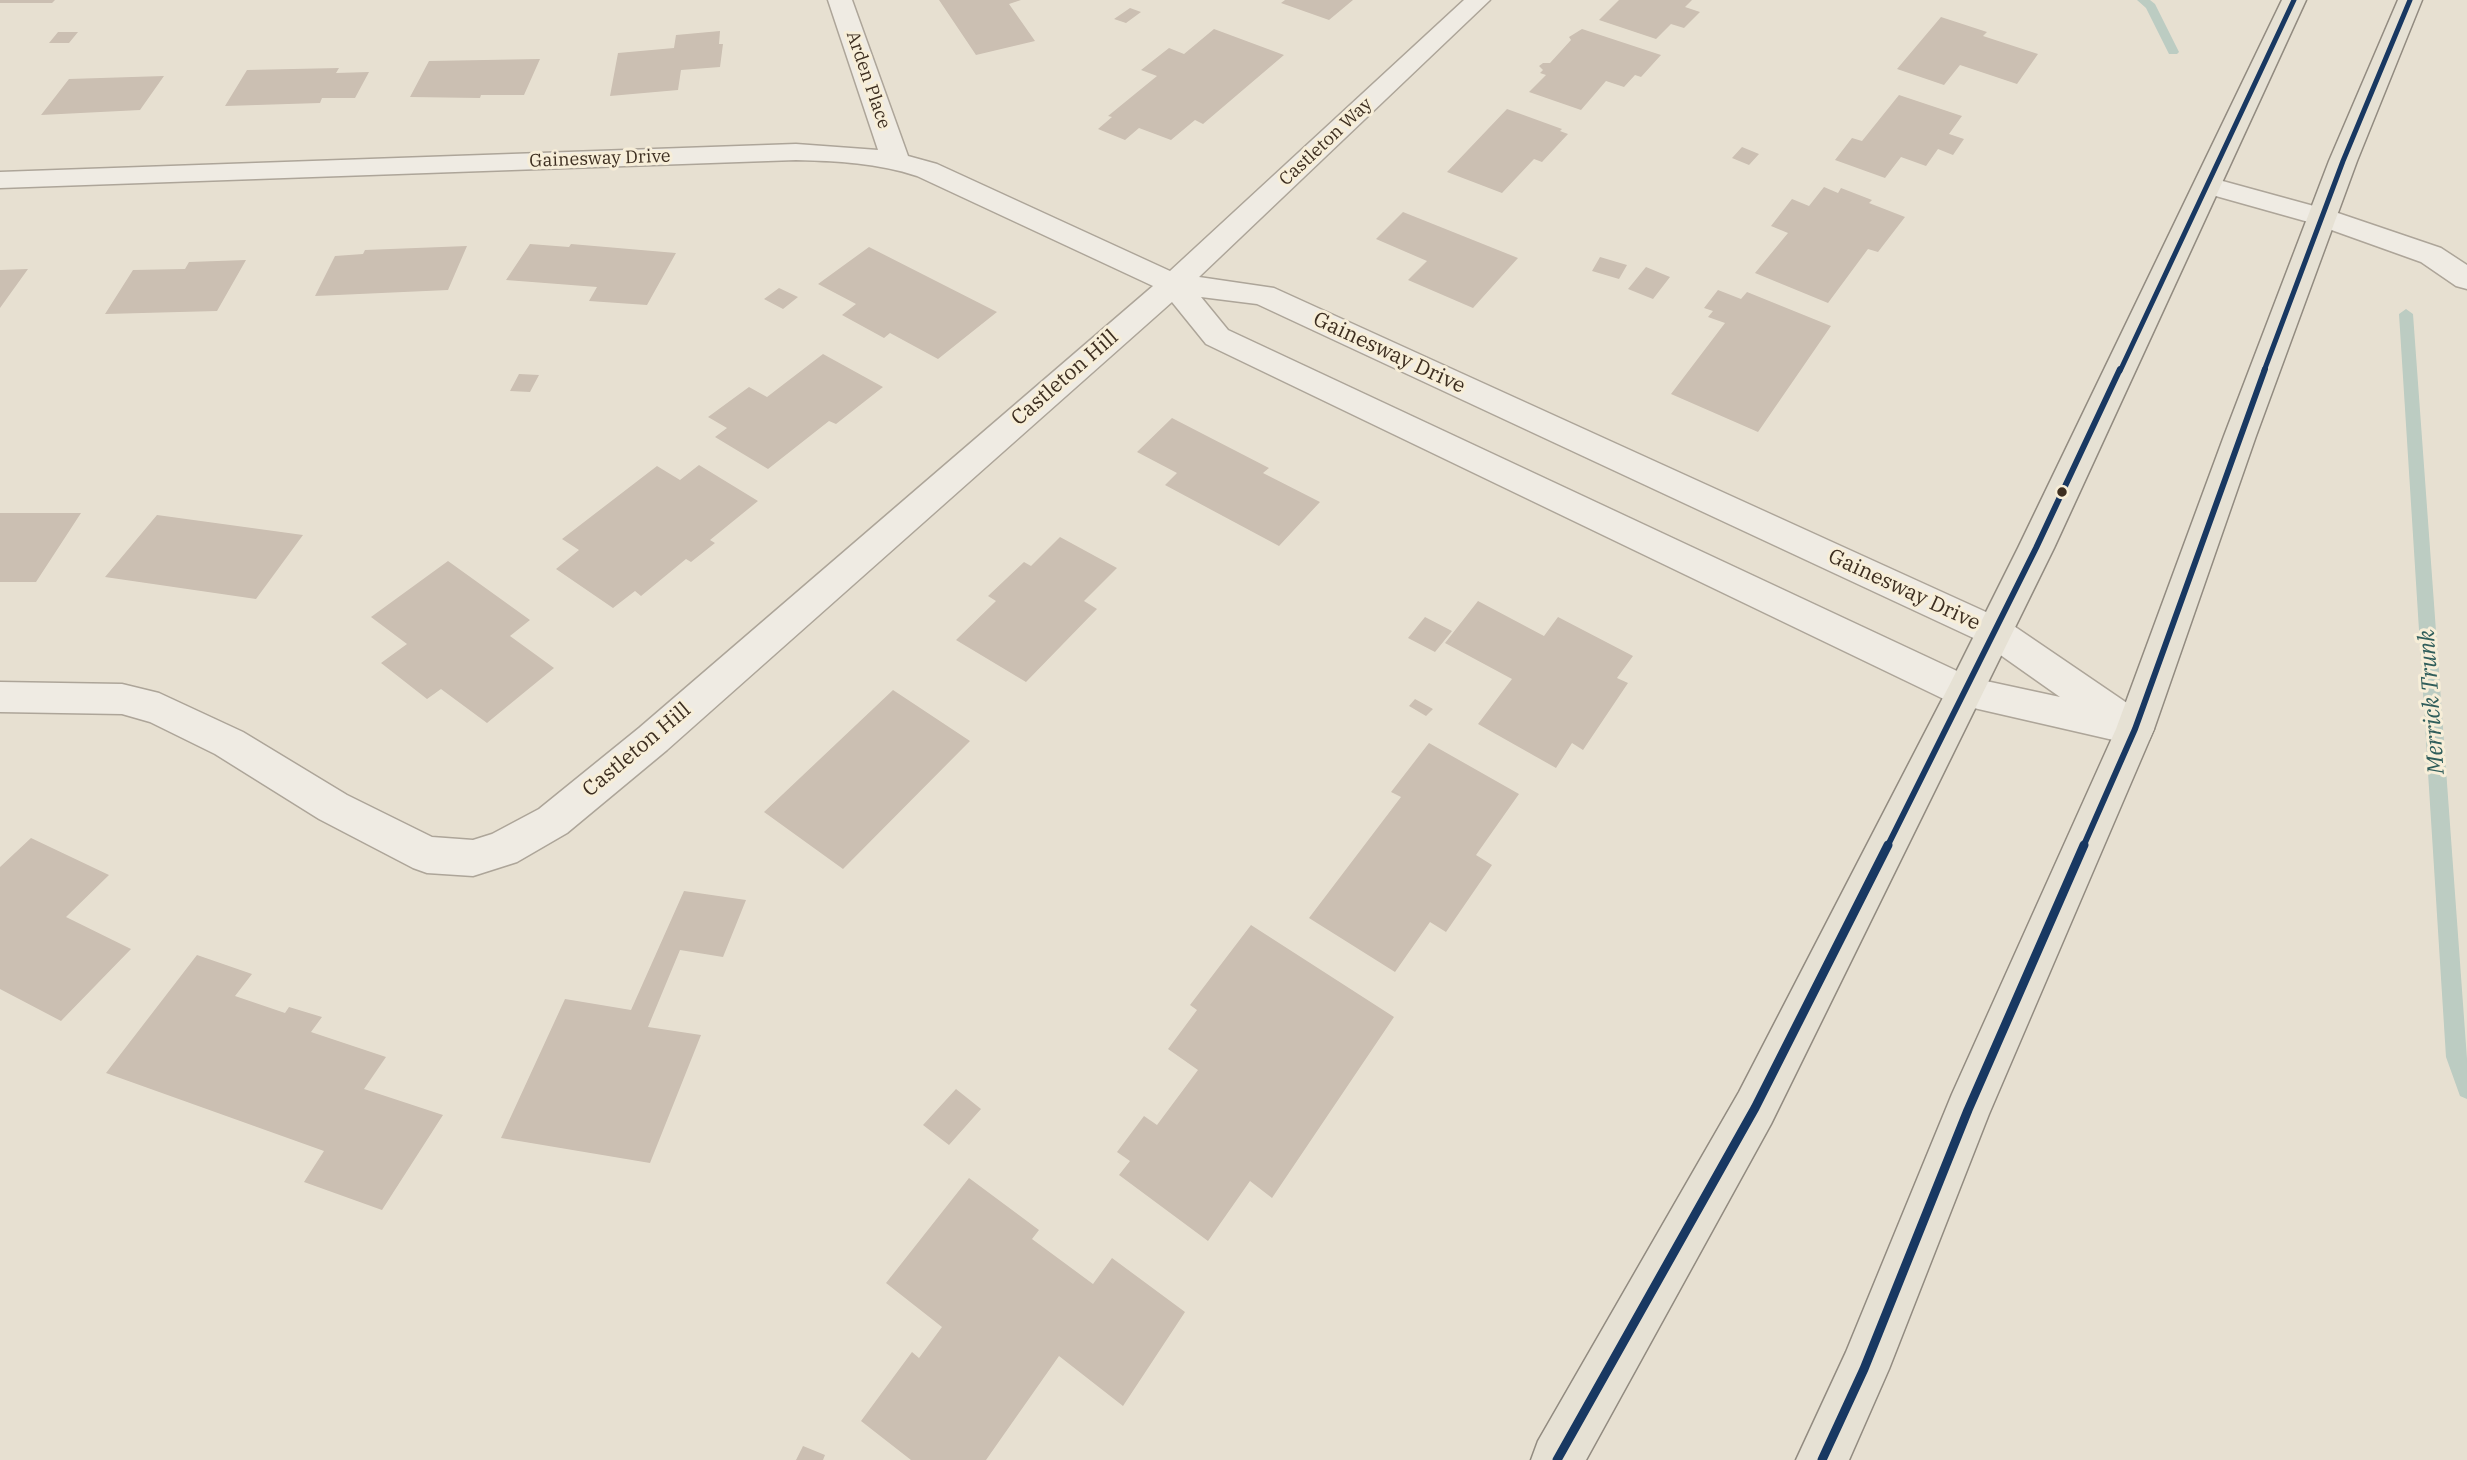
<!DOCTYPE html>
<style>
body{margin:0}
canvas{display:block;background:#e7e0d1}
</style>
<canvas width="2467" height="1460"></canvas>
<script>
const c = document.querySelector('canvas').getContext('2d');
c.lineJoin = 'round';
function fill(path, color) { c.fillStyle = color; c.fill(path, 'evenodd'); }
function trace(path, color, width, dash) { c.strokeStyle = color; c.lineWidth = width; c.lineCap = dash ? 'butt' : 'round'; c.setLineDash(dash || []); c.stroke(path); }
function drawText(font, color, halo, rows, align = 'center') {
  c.font = font + ' "IBM Plex Serif",serif'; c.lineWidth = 6; c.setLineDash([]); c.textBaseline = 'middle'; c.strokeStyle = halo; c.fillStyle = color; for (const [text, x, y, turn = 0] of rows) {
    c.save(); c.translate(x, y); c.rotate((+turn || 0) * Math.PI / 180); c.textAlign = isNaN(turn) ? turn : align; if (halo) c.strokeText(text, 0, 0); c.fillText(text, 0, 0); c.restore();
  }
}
const stream = new Path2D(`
 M 2137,0 L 2150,0 L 2155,4 L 2179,52 L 2177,54 L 2169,54 L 2146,8 Z
 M 2406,309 L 2413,314 L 2467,1059 L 2467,1099 L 2460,1096 L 2446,1057 L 2399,314 Z`);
const building = new Path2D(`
 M 0,0 L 55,0 L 52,3 L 0,3 Z
 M 939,0 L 1021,0 L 1009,4 L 1035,41 L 976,55 Z
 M 1285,0 L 1353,0 L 1329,20 L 1281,3 Z
 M 1619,0 L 1692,0 L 1685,7 L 1700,12 L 1684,28 L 1671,24 L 1656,39 L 1599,20 Z
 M 1130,8 L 1141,12 L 1126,23 L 1114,19 Z
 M 1941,17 L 1987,32 L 1983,36 L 2038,54 L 2017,84 L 1960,65 L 1944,85 L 1897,69 Z
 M 1214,29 L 1284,55 L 1203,124 L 1195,120 L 1171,140 L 1139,128 L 1125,140 L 1098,129 L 1112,117 L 1108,116 L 1157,76 L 1141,70 L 1169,48 L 1184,54 Z
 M 1582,29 L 1661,55 L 1641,77 L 1635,75 L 1624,87 L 1606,81 L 1581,110 L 1529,92 L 1546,75 L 1540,73 L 1543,70 L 1539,66 L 1543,63 L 1550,63 L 1571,40 L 1569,37 Z
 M 720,31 L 719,44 L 723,44 L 720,67 L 681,70 L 678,90 L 610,96 L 618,53 L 674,48 L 676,35 Z
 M 58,32 L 78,32 L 69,43 L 49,43 Z
 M 540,59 L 524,95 L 481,95 L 480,98 L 410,97 L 429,61 Z
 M 339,68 L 336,73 L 369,72 L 355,98 L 322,98 L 320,103 L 225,106 L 247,70 Z
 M 164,76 L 140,110 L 41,115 L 69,79 Z
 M 1899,95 L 1962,116 L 1949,134 L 1964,139 L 1953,155 L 1938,149 L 1926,166 L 1901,157 L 1885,178 L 1835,160 L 1852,138 L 1862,141 Z
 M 1507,109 L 1562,129 L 1560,131 L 1568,134 L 1542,162 L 1534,159 L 1502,193 L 1447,172 Z
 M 1742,147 L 1759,154 L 1749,165 L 1732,158 Z
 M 1824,187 L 1838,193 L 1841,188 L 1872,200 L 1869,203 L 1905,217 L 1878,252 L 1868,249 L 1828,303 L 1755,273 L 1788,233 L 1771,226 L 1792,199 L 1809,206 Z
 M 1403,212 L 1518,258 L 1473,308 L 1408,280 L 1427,261 L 1376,239 Z
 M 530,244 L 569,247 L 571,244 L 676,253 L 647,305 L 589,301 L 597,287 L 506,280 Z
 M 467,246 L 448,290 L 315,296 L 335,256 L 363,254 L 365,250 Z
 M 869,247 L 997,312 L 938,359 L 890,333 L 884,338 L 842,315 L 856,304 L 818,284 Z
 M 1600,257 L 1627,265 L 1619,279 L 1592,271 Z
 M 246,260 L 217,311 L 105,314 L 133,270 L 185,269 L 189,262 Z
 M 1646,267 L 1670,277 L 1653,299 L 1628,289 Z
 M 28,269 L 0,308 L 0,270 Z
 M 779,288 L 798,297 L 783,309 L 764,299 Z
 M 1718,290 L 1741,299 L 1747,292 L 1831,326 L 1758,432 L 1671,394 L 1725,323 L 1708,317 L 1713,311 L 1704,308 Z
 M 823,354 L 883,387 L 836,424 L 829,421 L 768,469 L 715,437 L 727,428 L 708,417 L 749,387 L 767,397 Z
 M 519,374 L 539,375 L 530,392 L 510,391 Z
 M 1172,418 L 1269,468 L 1263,473 L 1320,502 L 1279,546 L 1165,485 L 1177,473 L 1137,452 Z
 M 699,465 L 758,501 L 710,540 L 715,543 L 691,562 L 686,559 L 641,596 L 635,591 L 613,608 L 556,569 L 579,550 L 562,539 L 657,466 L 680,480 Z
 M 0,513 L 81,513 L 36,582 L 0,582 Z
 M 157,515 L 303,535 L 256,599 L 105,577 Z
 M 1060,537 L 1117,568 L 1084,601 L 1097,609 L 1026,682 L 956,640 L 996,601 L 988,596 L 1024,562 L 1031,566 Z
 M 448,561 L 530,620 L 510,636 L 554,668 L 487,723 L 441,689 L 427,699 L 381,663 L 407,644 L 371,617 Z
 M 1478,601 L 1544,636 L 1558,617 L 1633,656 L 1617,678 L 1628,683 L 1583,750 L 1572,743 L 1556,768 L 1478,724 L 1512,679 L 1445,643 Z
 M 1425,617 L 1452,631 L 1435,652 L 1408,638 Z
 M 893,690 L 970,741 L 843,869 L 764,812 Z
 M 1415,699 L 1433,709 L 1426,716 L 1409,706 Z
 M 1429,743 L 1519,794 L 1476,855 L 1492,865 L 1446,932 L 1430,922 L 1395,972 L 1309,918 L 1401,797 L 1391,792 Z
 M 31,838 L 109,875 L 66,917 L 131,949 L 61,1021 L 0,989 L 0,867 Z
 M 684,891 L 746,900 L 723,957 L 680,950 L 648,1027 L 701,1035 L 650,1163 L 501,1138 L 565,999 L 631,1010 Z
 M 1251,925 L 1394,1017 L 1272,1198 L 1250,1181 L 1208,1241 L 1119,1175 L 1130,1161 L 1117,1152 L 1144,1116 L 1157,1125 L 1198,1070 L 1168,1049 L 1197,1010 L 1190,1005 Z
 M 197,955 L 252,974 L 235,996 L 285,1013 L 289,1007 L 322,1017 L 311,1032 L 386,1057 L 364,1089 L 443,1115 L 382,1210 L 304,1182 L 324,1151 L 106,1073 Z
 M 956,1089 L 981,1109 L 949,1145 L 923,1125 Z
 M 969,1178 L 1039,1230 L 1032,1239 L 1093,1284 L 1112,1258 L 1185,1312 L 1123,1406 L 1059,1356 L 986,1460 L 911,1460 L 861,1421 L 912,1352 L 919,1358 L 942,1327 L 886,1283 Z
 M 803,1446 L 825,1455 L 823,1460 L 796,1460 Z`);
const minor = new Path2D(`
 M 828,0 L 852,0 L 908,156 L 937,164 L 1170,271 L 1464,0 L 1490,0 L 1199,277 L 1274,288 L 2008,622 L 2149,718 L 2154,729 L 2149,740 L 2135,745 L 1952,703 L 1206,344 L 1172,302 L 667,750 L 567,833 L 517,862 L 473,876 L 427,873 L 413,868 L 319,819 L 215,754 L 150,722 L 122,714 L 0,712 L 0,682 L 122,684 L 159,693 L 243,732 L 347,795 L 432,837 L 473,840 L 492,834 L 539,809 L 639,728 L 1153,286 L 917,176 C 878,163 837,161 796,160 L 0,188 L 0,172 L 796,144 L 878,150 ZM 1201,297 L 1257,304 L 1982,642 L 2060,697 L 1972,678 L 1228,330 Z
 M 2208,177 L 2332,211 L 2441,248 L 2467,265 L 2467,289 L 2456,286 L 2421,262 L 2312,223 L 2198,191 L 2194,185 L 2198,179 Z`);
const major = new Path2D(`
 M 2282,0 L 2306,0 L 2054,548 L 1771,1124 L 1586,1460 L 1531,1460 L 1538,1441 L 1739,1092 L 1949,686 L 2018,548 Z
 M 2398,0 L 2422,0 L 2357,161 L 2256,436 L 2154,729 L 1989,1114 L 1889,1369 L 1849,1460 L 1796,1460 L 1846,1352 L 1952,1094 L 2116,729 L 2224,436 L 2329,161 Z`);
const bus1Far2 = new Path2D(`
 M 2120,371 L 2294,0
 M 2264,371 L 2343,161 L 2410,0`);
const bus1Far1 = new Path2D(`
 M 1887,847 L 2036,548 L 2120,369
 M 2083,847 L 2135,729 L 2265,369`);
const bus1 = new Path2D(`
 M 1557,1460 L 1755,1108 L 1888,845
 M 1822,1460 L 1864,1369 L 1968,1110 L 2084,845`);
const markers = [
 [2062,492,6,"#3d2e20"]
];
const farStreetnames = [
 ["Arden Place",868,80,71],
 ["Castleton Way",1326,142,-43],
 ["Gainesway Drive",600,159,-2]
];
const streetNames = [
 ["Gainesway Drive",1389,353,25],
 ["Castleton Hill",1065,378,-41],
 ["Gainesway Drive",1904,590,25],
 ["Castleton Hill",637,750,-40]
];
const waterNames = [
 ["Merrick Trunk",2432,702,-94]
];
fill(stream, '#bcccc2');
fill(building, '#cbbfb2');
trace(minor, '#ada599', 3);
trace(major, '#928b80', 3);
fill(minor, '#efebe3');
fill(major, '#e6e1d4');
trace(bus1Far2, '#183862', 5);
trace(bus1Far1, '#183862', 6);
trace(bus1, '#183862', 9);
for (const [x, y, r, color] of markers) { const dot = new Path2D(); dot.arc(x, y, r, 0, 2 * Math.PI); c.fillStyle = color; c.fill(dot); trace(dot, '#f7eed8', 2.5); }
drawText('18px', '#3d2e20', '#f7eed8', farStreetnames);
drawText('21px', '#3d2e20', '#f7eed8', streetNames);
drawText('italic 23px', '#2f5d5a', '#f7eed8', waterNames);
</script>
